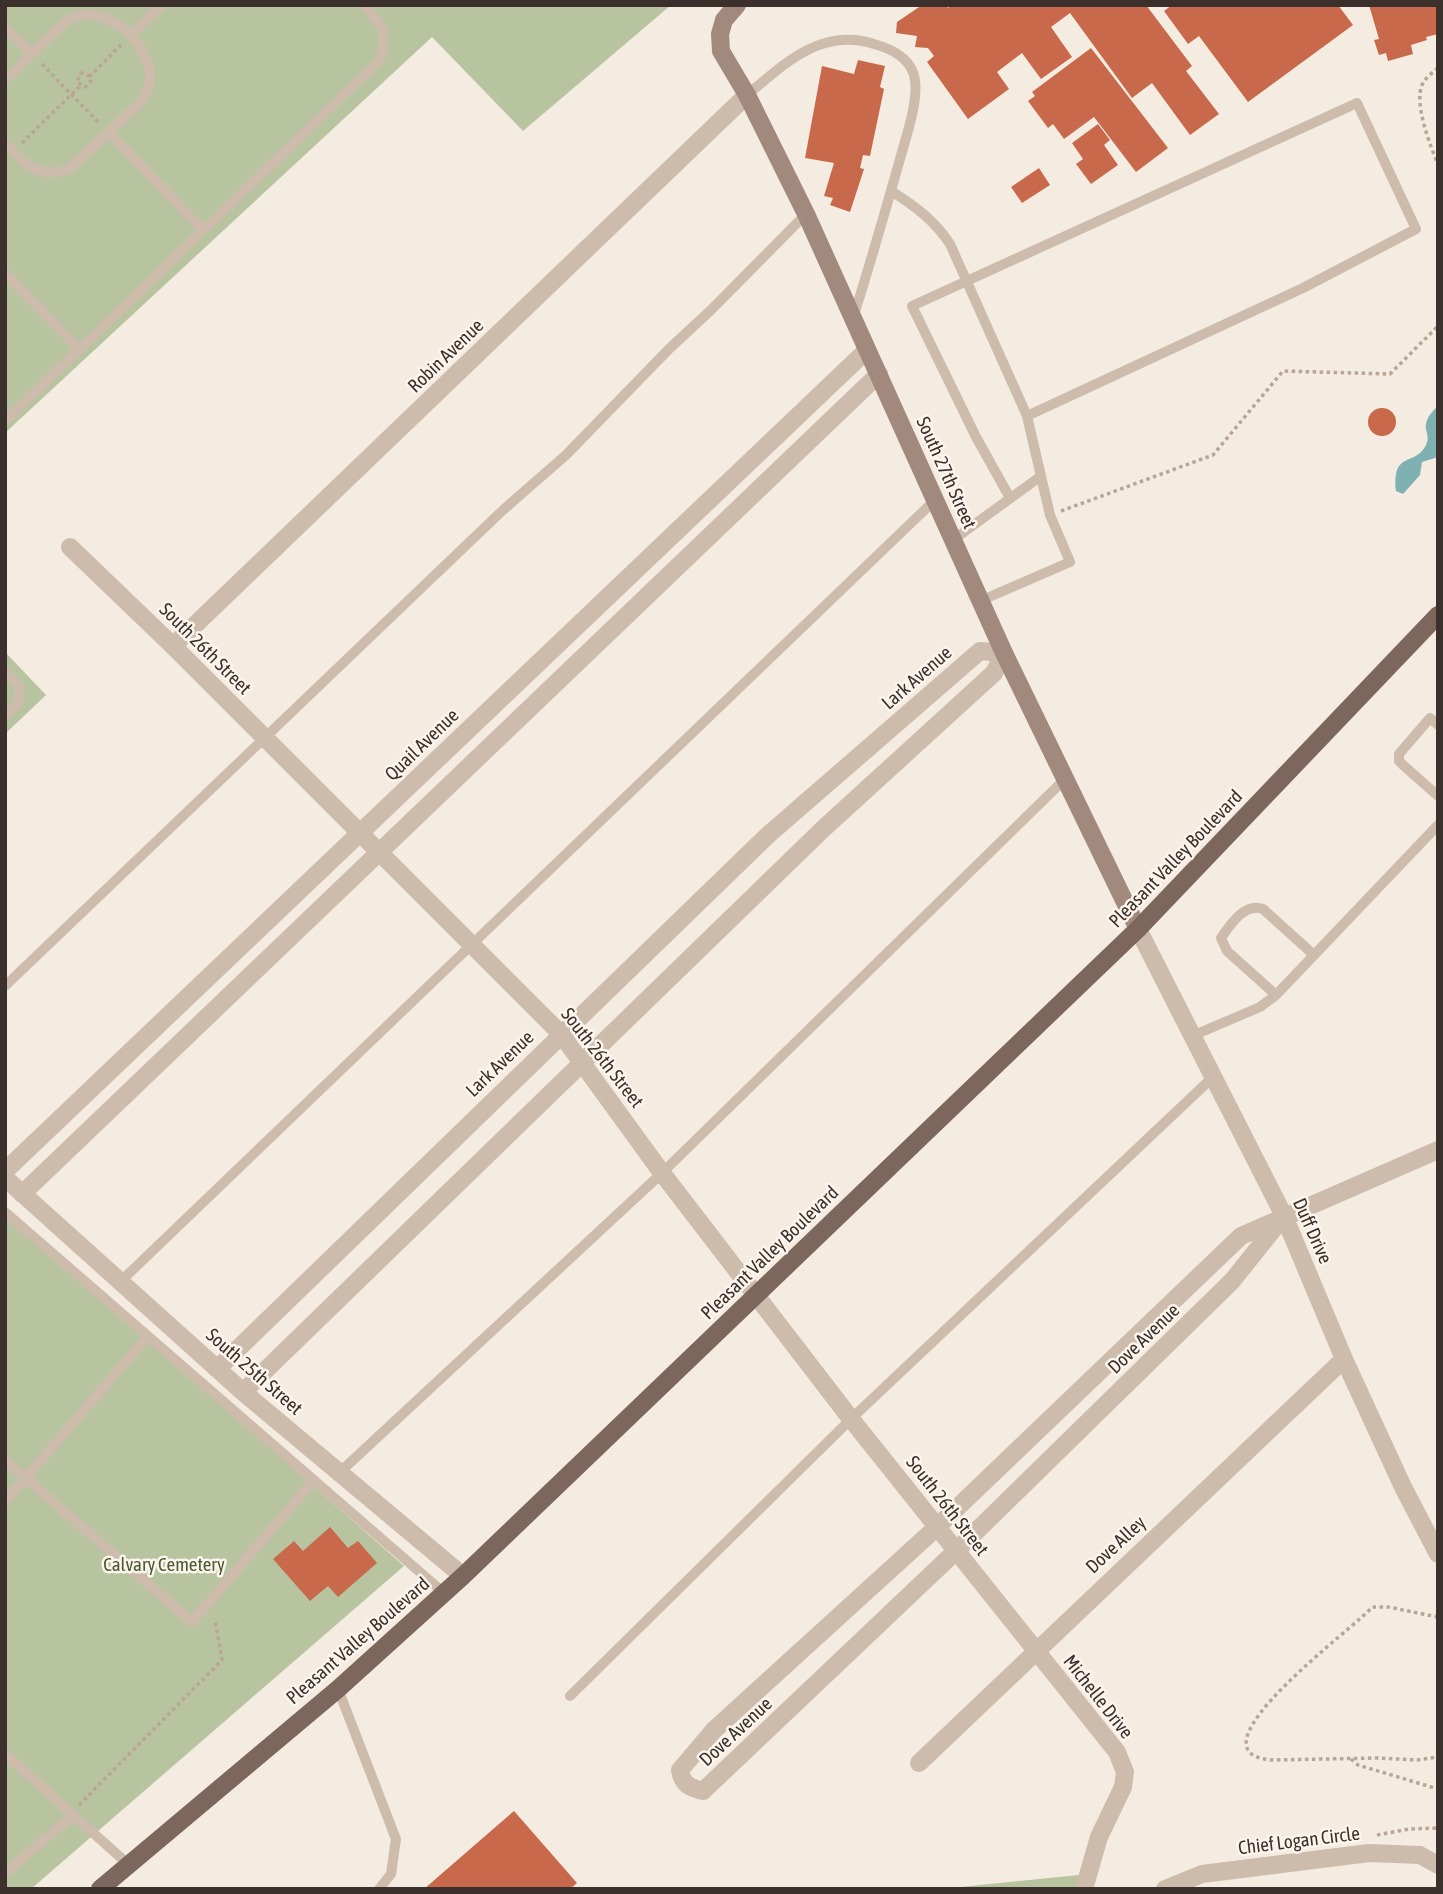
<!DOCTYPE html>
<style>
body{margin:0}
#map{position:relative;width:1443px;height:1894px;overflow:hidden;background:#f4ebe1;font-family:"Asap Condensed",sans-serif}
canvas{display:block}
.frame{position:absolute;inset:0;border:7px solid #3b302b;pointer-events:none}
</style>
<div id="map">
<canvas width="1443" height="1894"></canvas>
<div class="frame"></div>
</div>
<script>
const c = document.querySelector('canvas').getContext('2d');
c.lineJoin = 'round';
function fill(path, color) { c.fillStyle = color; c.fill(path, 'evenodd'); }
function trace(path, color, width, dash) { c.strokeStyle = color; c.lineWidth = width; c.lineCap = dash ? 'butt' : 'round'; c.setLineDash(dash || []); c.stroke(path); }
function drawText(font, color, halo, rows, align = 'center') {
  c.font = font + ' "Asap Condensed",sans-serif'; c.lineWidth = 5; c.setLineDash([]); c.textBaseline = 'middle'; c.strokeStyle = halo; c.fillStyle = color; for (const [text, x, y, turn = 0] of rows) {
    c.save(); c.translate(x, y); c.rotate((+turn || 0) * Math.PI / 180); c.textAlign = isNaN(turn) ? turn : align; if (halo) c.strokeText(text, 0, 0); c.fillText(text, 0, 0); c.restore();
  }
}
const green = new Path2D(`
 M 5,5 L 671,5 L 523,131 L 432,37 L 5,433 Z
 M 5,652 L 46,695 L 5,734 Z
 M 5,1213 L 404,1566 L 31,1889 L 5,1889 Z
 M 1079,1875 L 1075,1889 L 940,1889 Z`);
const water = new Path2D(`
 M 1438,406 L 1438,457 L 1422,462 L 1420,475 L 1403,494 L 1396,491 C 1392,450 1415,467 1426,445 C 1433,432 1415,427 1438,406 Z`);
const building = new Path2D(`
 M 922,5 L 947,5 L 948,8 L 952,5 L 1146,5 L 1192,66 L 1186,71 L 1219,114 L 1190,135 L 1152,83 L 1132,98 L 1070,13 L 1051,27 L 1072,57 L 1041,79 L 1022,53 L 997,72 L 1009,89 L 968,119 L 927,62 L 934,56 L 928,48 L 915,47 L 917,36 L 896,33 L 897,22 Z
 M 1172,5 L 1338,5 L 1353,25 L 1248,102 L 1199,36 L 1188,44 L 1164,11 Z
 M 1369,5 L 1438,5 L 1438,34 L 1426,37 L 1427,40 L 1411,45 L 1413,54 L 1388,61 L 1386,53 L 1379,55 L 1374,40 L 1379,39 Z
 M 1091,48 L 1168,148 L 1136,172 L 1094,117 L 1064,139 L 1053,124 L 1048,128 L 1028,101 L 1035,96 L 1032,92 Z
 M 858,60 L 885,66 L 880,87 L 884,89 L 870,156 L 863,155 L 860,168 L 864,169 L 850,212 L 830,205 L 833,198 L 824,196 L 834,163 L 805,158 L 822,66 L 854,74 Z
 M 1098,124 L 1110,140 L 1104,145 L 1118,165 L 1091,184 L 1076,164 L 1083,159 L 1072,143 Z
 M 1039,168 L 1050,185 L 1022,203 L 1011,187 Z
 M1368 422a14 14 0 1 1 28 0a14 14 0 1 1-28 0Z
 M 330,1527 L 348,1548 L 358,1541 L 377,1563 L 338,1597 L 328,1586 L 310,1601 L 273,1559 L 294,1541 L 303,1551 Z
 M 514,1811 L 577,1883 L 570,1889 L 424,1889 Z`);
const path = new Path2D(`
 M 42,64 L 100,124
 M 1438,68 C 1432,73 1425,78 1422,85 C 1414,103 1430,146 1438,164
 M 90,76 L 81,73 L 77,82 L 85,87 L 92,80 L 90,76 L 121,45
 M 22,143 L 80,86
 M 1061,511 L 1213,455 L 1283,371 L 1390,374 L 1438,326
 M 1438,1617 L 1388,1607 L 1372,1607 C 1360,1624 1182,1752 1271,1760 L 1378,1758 L 1417,1760 L 1438,1757
 M 1351,1759 L 1358,1765 L 1438,1789
 M 79,1805 L 222,1660 L 215,1619
 M 1377,1835 L 1409,1829 L 1438,1828`);
const lane = new Path2D(`
 M 5,27 L 31,53
 M 131,35 L 162,5
 M 5,80 L 66,21 C 100,0 144,36 150,72 C 151,82 147,91 144,99 L 69,169 C 40,180 24,164 5,143
 M 747,95 C 784,64 821,27 874,44 C 892,49 912,58 915,80 C 918,103 906,137 900,159 C 885,212 870,265 853,318
 M 109,133 L 203,230
 M 891,191 C 915,206 934,220 950,244 L 1027,416 L 1050,515 L 1070,562 L 980,601
 M 5,273 L 80,350
 M 5,421 L 379,61 C 389,35 383,25 364,5
 M 1010,498 L 976,437 L 912,306 L 1357,103 L 1416,229 L 1303,288 L 1027,416
 M 953,540 L 1041,476
 M 5,672 L 19,686 L 19,702 L 5,716
 M 1438,725 L 1430,718 L 1399,754 L 1399,761 L 1403,765 L 1438,796
 M 5,986 L 503,510 L 566,455 L 669,349 L 711,310 L 806,214
 M 1276,995 L 1227,951 L 1221,938 C 1230,925 1245,902 1263,909 L 1314,955
 M 1192,1036 L 1260,1007 L 1276,995 L 1438,825
 M 5,1212 L 444,1593
 M 120,1282 L 935,500
 M 5,1460 L 192,1622 L 314,1480
 M 339,1473 L 662,1173 L 1065,779
 M 5,1502 L 148,1336
 M 338,1689 L 396,1839 L 391,1874 L 379,1889
 M 570,1696 L 851,1419 L 1213,1077
 M 5,1754 L 129,1865
 M 5,1873 L 72,1816`);
const street = new Path2D(`
 M 70,547 L 173,646 L 561,1034 L 662,1173 L 851,1419 L 1117,1752 L 1125,1772 L 1123,1787 L 1099,1837 L 1084,1889
 M 173,646 L 747,95
 M 1138,929 L 1284,1216 L 1344,1359 L 1403,1487 L 1438,1554
 M 5,1171 L 867,350
 M 5,1178 L 243,1392 L 463,1576
 M 22,1194 L 879,374
 M 1284,1216 L 1232,1281 L 956,1551 L 703,1791 C 690,1788 682,1784 680,1770 L 714,1730 L 937,1527 L 1241,1236 L 1438,1150
 M 217,1369 L 768,835 L 980,651 L 1004,653 L 994,673 L 823,829 L 243,1392
 M 919,1763 L 1344,1359
 M 1165,1889 L 1202,1874 L 1369,1853 L 1420,1855 L 1438,1865`);
const secondary = new Path2D(`
 M 737,5 L 724,20 L 720,34 L 721,51 L 747,95 L 806,214 L 1004,653 L 1138,929`);
const primary = new Path2D(`
 M 100,1889 L 338,1689 L 463,1576 L 1138,929 L 1438,615`);
const streetNames = [
 ["Robin Avenue",446,356,-44],
 ["South 27th Street",946,473,66],
 ["South 26th Street",205,649,45],
 ["Lark Avenue",917,678,-41],
 ["Quail Avenue",422,745,-44],
 ["Pleasant Valley Boulevard",1176,859,-46],
 ["South 26th Street",602,1058,52],
 ["Lark Avenue",500,1064,-44],
 ["Duff Drive",1312,1231,66],
 ["Pleasant Valley Boulevard",770,1253,-44],
 ["Dove Avenue",1144,1339,-44],
 ["South 25th Street",254,1372,41],
 ["South 26th Street",947,1506,52],
 ["Dove Alley",1116,1545,-43],
 ["Pleasant Valley Boulevard",358,1641,-41],
 ["Michelle Drive",1098,1697,52],
 ["Dove Avenue",736,1732,-43],
 ["Chief Logan Circle",1299,1841,-7]
];
const parkNames = [
 ["Calvary Cemetery",164,1565]
];
fill(green, '#b8c4a0');
fill(water, '#7fb0b2');
fill(building, '#c8694b');
trace(path, '#b9a596', 3.5, [3.5, 3.5]);
trace(lane, '#cdbbac', 10);
trace(street, '#cdbbac', 18);
trace(secondary, '#a18a7d', 18);
trace(primary, '#7d675c', 18);
drawText('19px', '#3b302b', '#fbf5ee', streetNames);
drawText('19px', '#4a5a2e', '#fbf5ee', parkNames);
</script>
